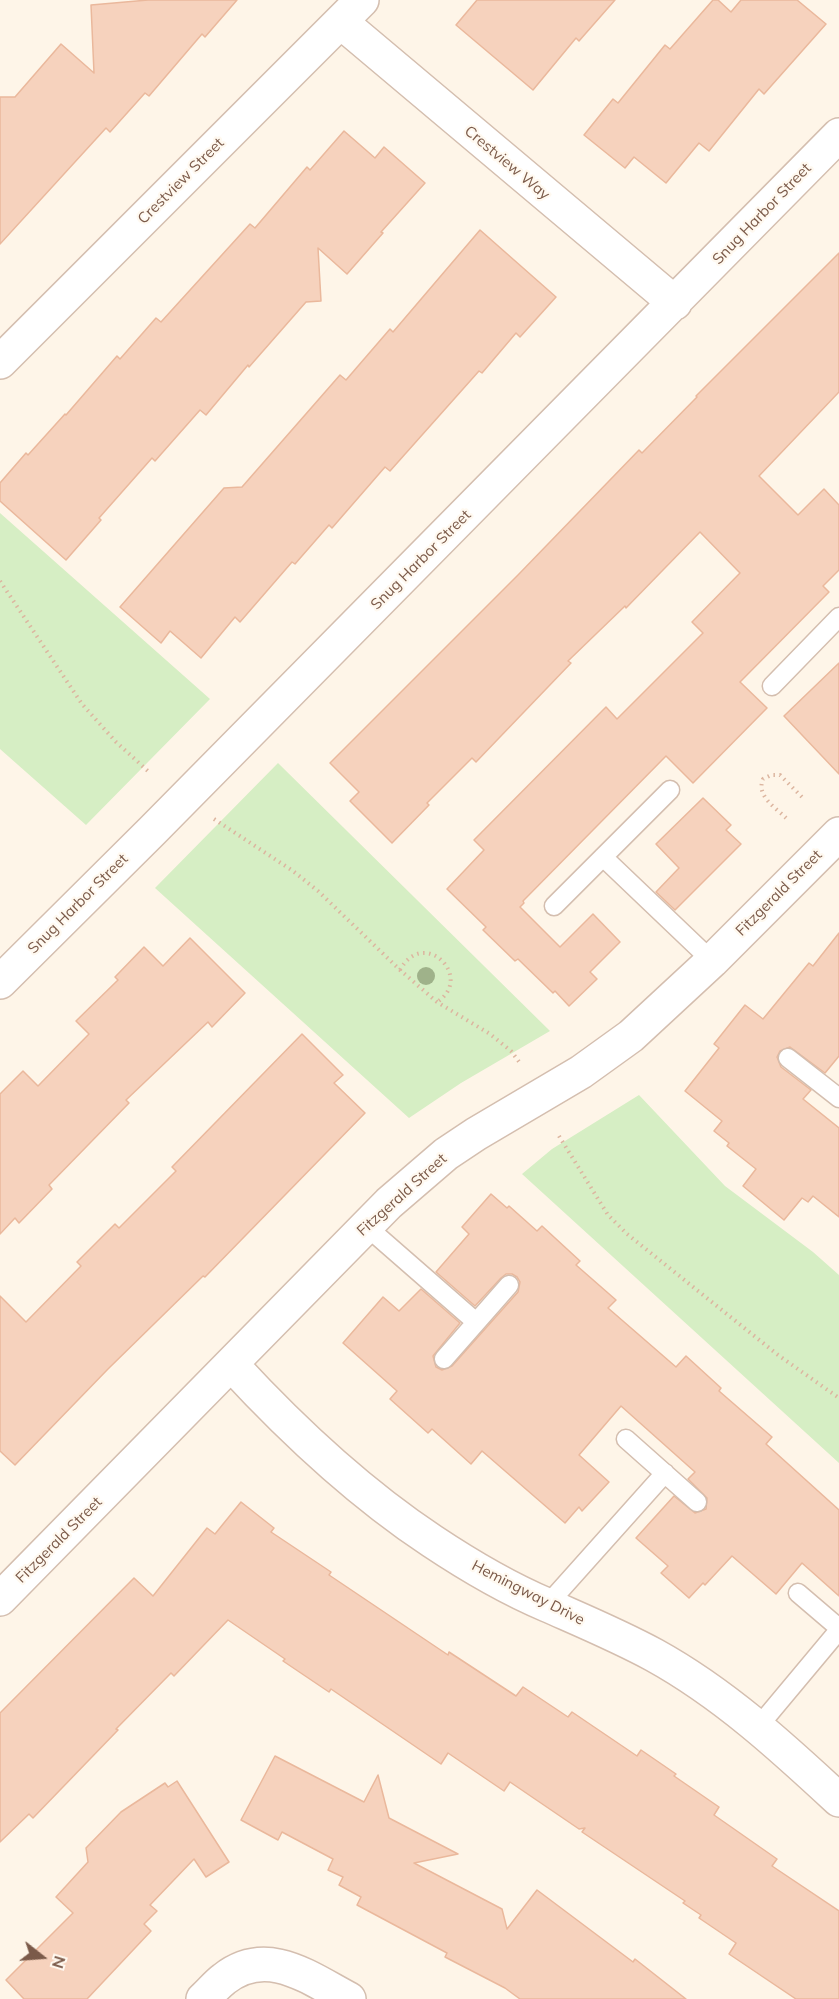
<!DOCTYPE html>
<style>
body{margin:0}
#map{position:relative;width:839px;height:1999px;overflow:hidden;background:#fef5e8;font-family:Mulish,sans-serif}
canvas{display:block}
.north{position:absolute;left:12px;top:1927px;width:60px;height:60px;-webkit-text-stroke:4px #fff9f0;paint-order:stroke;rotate:107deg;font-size:16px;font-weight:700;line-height:24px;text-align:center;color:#7b5a49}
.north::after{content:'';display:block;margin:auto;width:21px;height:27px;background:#7b5a49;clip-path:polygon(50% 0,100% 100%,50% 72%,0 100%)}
</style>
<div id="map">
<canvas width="839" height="1999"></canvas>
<div class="north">N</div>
</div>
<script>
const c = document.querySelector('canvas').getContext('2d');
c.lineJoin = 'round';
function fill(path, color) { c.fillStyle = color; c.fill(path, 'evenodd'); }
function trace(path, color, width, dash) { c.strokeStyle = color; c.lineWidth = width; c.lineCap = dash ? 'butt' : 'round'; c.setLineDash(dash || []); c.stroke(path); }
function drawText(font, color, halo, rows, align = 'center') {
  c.font = font + ' Mulish,sans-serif'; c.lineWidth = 4.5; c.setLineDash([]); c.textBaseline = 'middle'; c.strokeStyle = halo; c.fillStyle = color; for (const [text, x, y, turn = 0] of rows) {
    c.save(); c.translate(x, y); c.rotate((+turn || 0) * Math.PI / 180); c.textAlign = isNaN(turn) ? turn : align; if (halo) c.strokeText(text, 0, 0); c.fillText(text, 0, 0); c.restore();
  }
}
const green = new Path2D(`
 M 0,513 L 210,699 L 86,825 L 0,749 Z
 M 278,763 L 550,1031 L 461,1083 L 409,1118 L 155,888 Z
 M 639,1095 L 725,1186 L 813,1252 L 839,1275 L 839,1463 L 522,1174 L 552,1149 Z`);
const building = new Path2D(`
 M 148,0 L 237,0 L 205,37 L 202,34 L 149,96 L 145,93 L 110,132 L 106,128 L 0,244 L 0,97 L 15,97 L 61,44 L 94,73 L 91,5 Z
 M 477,0 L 615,0 L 579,41 L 576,38 L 533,90 L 456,25 Z
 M 713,0 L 718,0 L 731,12 L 741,0 L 797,0 L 826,24 L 764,94 L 759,89 L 709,151 L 699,143 L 666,183 L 634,157 L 625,168 L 584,135 L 613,99 L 618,103 L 665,45 L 670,49 Z
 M 344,131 L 375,158 L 384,147 L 425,183 L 381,232 L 383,233 L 347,274 L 318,248 L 321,301 L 306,302 L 249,367 L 248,365 L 206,415 L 200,410 L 155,461 L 152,458 L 99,518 L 101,520 L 66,560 L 0,501 L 0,483 L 26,453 L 28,455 L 65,414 L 66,415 L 117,356 L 120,359 L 156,318 L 161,322 L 250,224 L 255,228 L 307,167 L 310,170 Z
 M 480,230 L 556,297 L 520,337 L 516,333 L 482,373 L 479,371 L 390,471 L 385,467 L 332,528 L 329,525 L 295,564 L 292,562 L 240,622 L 235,617 L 201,658 L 170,631 L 161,643 L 120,607 L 224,488 L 242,487 L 340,375 L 346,380 L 390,329 L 393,332 Z
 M 839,253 L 839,392 L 759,476 L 798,515 L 824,489 L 839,505 L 839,570 L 823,586 L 829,592 L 740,682 L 767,708 L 693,783 L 666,756 L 523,901 L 524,903 L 520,907 L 560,947 L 593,914 L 620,942 L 590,972 L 597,979 L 569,1006 L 555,991 L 553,993 L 518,959 L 515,961 L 483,930 L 486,927 L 447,889 L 484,850 L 474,840 L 606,707 L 617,719 L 703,633 L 692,622 L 740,573 L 700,532 L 626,608 L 625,606 L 568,661 L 571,663 L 476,762 L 472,758 L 427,803 L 429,805 L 392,843 L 350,801 L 359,792 L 330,763 L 518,575 L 639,450 L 642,453 L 697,397 L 696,396 Z
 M 839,663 L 839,774 L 784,716 Z
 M 703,798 L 731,825 L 726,830 L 741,844 L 675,910 L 656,892 L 679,868 L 656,844 Z
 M 839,933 L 839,1056 L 825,1073 L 790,1047 L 780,1051 L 777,1057 L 781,1067 L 811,1090 L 803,1099 L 839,1128 L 839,1217 L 813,1196 L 808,1202 L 802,1198 L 784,1220 L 743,1186 L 756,1169 L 727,1146 L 729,1143 L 714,1131 L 722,1121 L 685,1091 L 719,1048 L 714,1044 L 745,1005 L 763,1019 L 809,963 L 813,966 Z
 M 190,938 L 245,993 L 212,1027 L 208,1022 L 126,1100 L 129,1103 L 49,1185 L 52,1189 L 19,1223 L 15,1218 L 0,1234 L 0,1094 L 23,1071 L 38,1086 L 89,1034 L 76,1021 L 118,980 L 115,977 L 144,947 L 163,966 Z
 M 302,1034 L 343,1075 L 334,1083 L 365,1113 L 205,1277 L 203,1276 L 108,1369 L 15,1465 L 0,1451 L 0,1296 L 26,1322 L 81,1266 L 77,1262 L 115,1224 L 119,1228 L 176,1171 L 172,1167 Z
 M 491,1194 L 507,1208 L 509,1206 L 537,1231 L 542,1226 L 580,1261 L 576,1265 L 616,1300 L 608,1308 L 676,1367 L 686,1356 L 721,1388 L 719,1391 L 772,1437 L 766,1444 L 839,1510 L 839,1596 L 802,1563 L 776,1594 L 732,1556 L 705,1585 L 703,1583 L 689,1598 L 661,1573 L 668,1566 L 636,1538 L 674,1496 L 695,1513 L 706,1509 L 707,1498 L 688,1479 L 695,1472 L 621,1406 L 579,1455 L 609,1482 L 582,1511 L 579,1507 L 565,1523 L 482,1451 L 471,1464 L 432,1429 L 428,1433 L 390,1399 L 397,1391 L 343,1343 L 383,1297 L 399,1311 L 421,1289 L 460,1323 L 433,1356 L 436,1367 L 442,1370 L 452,1366 L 518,1292 L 520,1282 L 517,1277 L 512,1274 L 506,1274 L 501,1278 L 475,1306 L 436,1272 L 469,1234 L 462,1227 Z
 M 241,1502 L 274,1528 L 271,1532 L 331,1572 L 329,1575 L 448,1655 L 449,1652 L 516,1696 L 523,1687 L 568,1717 L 572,1712 L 637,1756 L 641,1750 L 676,1774 L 674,1776 L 719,1807 L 714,1815 L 777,1859 L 772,1866 L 839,1911 L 839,1999 L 796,1999 L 729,1954 L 736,1943 L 699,1918 L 701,1915 L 683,1903 L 685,1901 L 582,1832 L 585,1828 L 579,1829 L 510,1782 L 504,1791 L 448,1753 L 441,1764 L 331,1689 L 329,1692 L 283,1661 L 285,1659 L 228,1620 L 174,1676 L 171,1673 L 116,1729 L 118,1730 L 33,1818 L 29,1814 L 0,1842 L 0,1713 L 134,1578 L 153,1596 L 207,1528 L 215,1534 Z
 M 275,1756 L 364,1802 L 378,1775 L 389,1818 L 458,1854 L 414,1863 L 502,1909 L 507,1929 L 537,1890 L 633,1962 L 635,1959 L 686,1999 L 520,1999 L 505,1988 L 445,1957 L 447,1953 L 357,1905 L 361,1897 L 339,1885 L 343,1877 L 328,1870 L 333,1859 L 282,1832 L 278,1840 L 241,1820 Z
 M 177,1781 L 229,1862 L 206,1877 L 194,1859 L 150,1905 L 157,1911 L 144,1924 L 151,1931 L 87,1999 L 24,1999 L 6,1980 L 73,1913 L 56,1897 L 88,1862 L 86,1848 L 121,1812 L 165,1783 L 168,1787 Z`);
const path = new Path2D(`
 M 0,581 L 82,704 L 116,742 L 149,772
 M 786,818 C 775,807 756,796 763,779 L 771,775 L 780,775 L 804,799
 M 214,819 L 293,871 L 318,891 L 400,970 L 437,1002 L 490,1034 L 511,1051 L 520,1063
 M 400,970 C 424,926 475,978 437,1002
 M 559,1136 L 608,1215 L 627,1234 L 778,1355 L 839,1398`);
const service = new Path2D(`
 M 772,686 L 839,617
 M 603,857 L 712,961
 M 554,906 L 670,790
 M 788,1058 L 839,1098
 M 366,1226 L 476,1322
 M 444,1359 L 509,1285
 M 626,1439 L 697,1502
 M 798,1593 L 839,1628
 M 547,1605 L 665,1473
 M 758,1727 L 839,1630`);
const minor = new Path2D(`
 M 341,22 L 675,303
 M 0,362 L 362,0
 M 0,982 L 152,831 L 839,135
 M 232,1365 C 292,1430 358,1492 432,1541 C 468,1565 507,1588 547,1605 C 583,1621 619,1636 654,1655 C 723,1693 782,1747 839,1800
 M 0,1599 L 389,1203 L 446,1154 L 476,1134 L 581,1072 L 631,1036 L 712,961 L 839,834
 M 203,1999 C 210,1993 216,1985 224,1979 C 267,1945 309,1978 349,1999`);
const trees = [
 [426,976]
];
const streetNames = [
 ["Crestview Way",507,163,40],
 ["Crestview Street",181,181,-45],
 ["Snug Harbor Street",762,214,-46],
 ["Snug Harbor Street",421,560,-45],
 ["Fitzgerald Street",779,893,-45],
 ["Snug Harbor Street",78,904,-45],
 ["Fitzgerald Street",402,1195,-42],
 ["Fitzgerald Street",59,1540,-45],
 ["Hemingway Drive",528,1593,27]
];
fill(green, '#d6eec4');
fill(building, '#f6d2bd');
trace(building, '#eab89c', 1.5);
trace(service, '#d4beaf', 21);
trace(minor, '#d4beaf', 36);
trace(path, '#dcb59f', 4, [1.5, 4.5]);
trace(service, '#fff', 18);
trace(minor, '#fff', 33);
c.fillStyle = '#9fb28a';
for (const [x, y] of trees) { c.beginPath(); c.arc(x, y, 9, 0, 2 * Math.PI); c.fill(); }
drawText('15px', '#7b5a49', '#fff9f0', streetNames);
</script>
